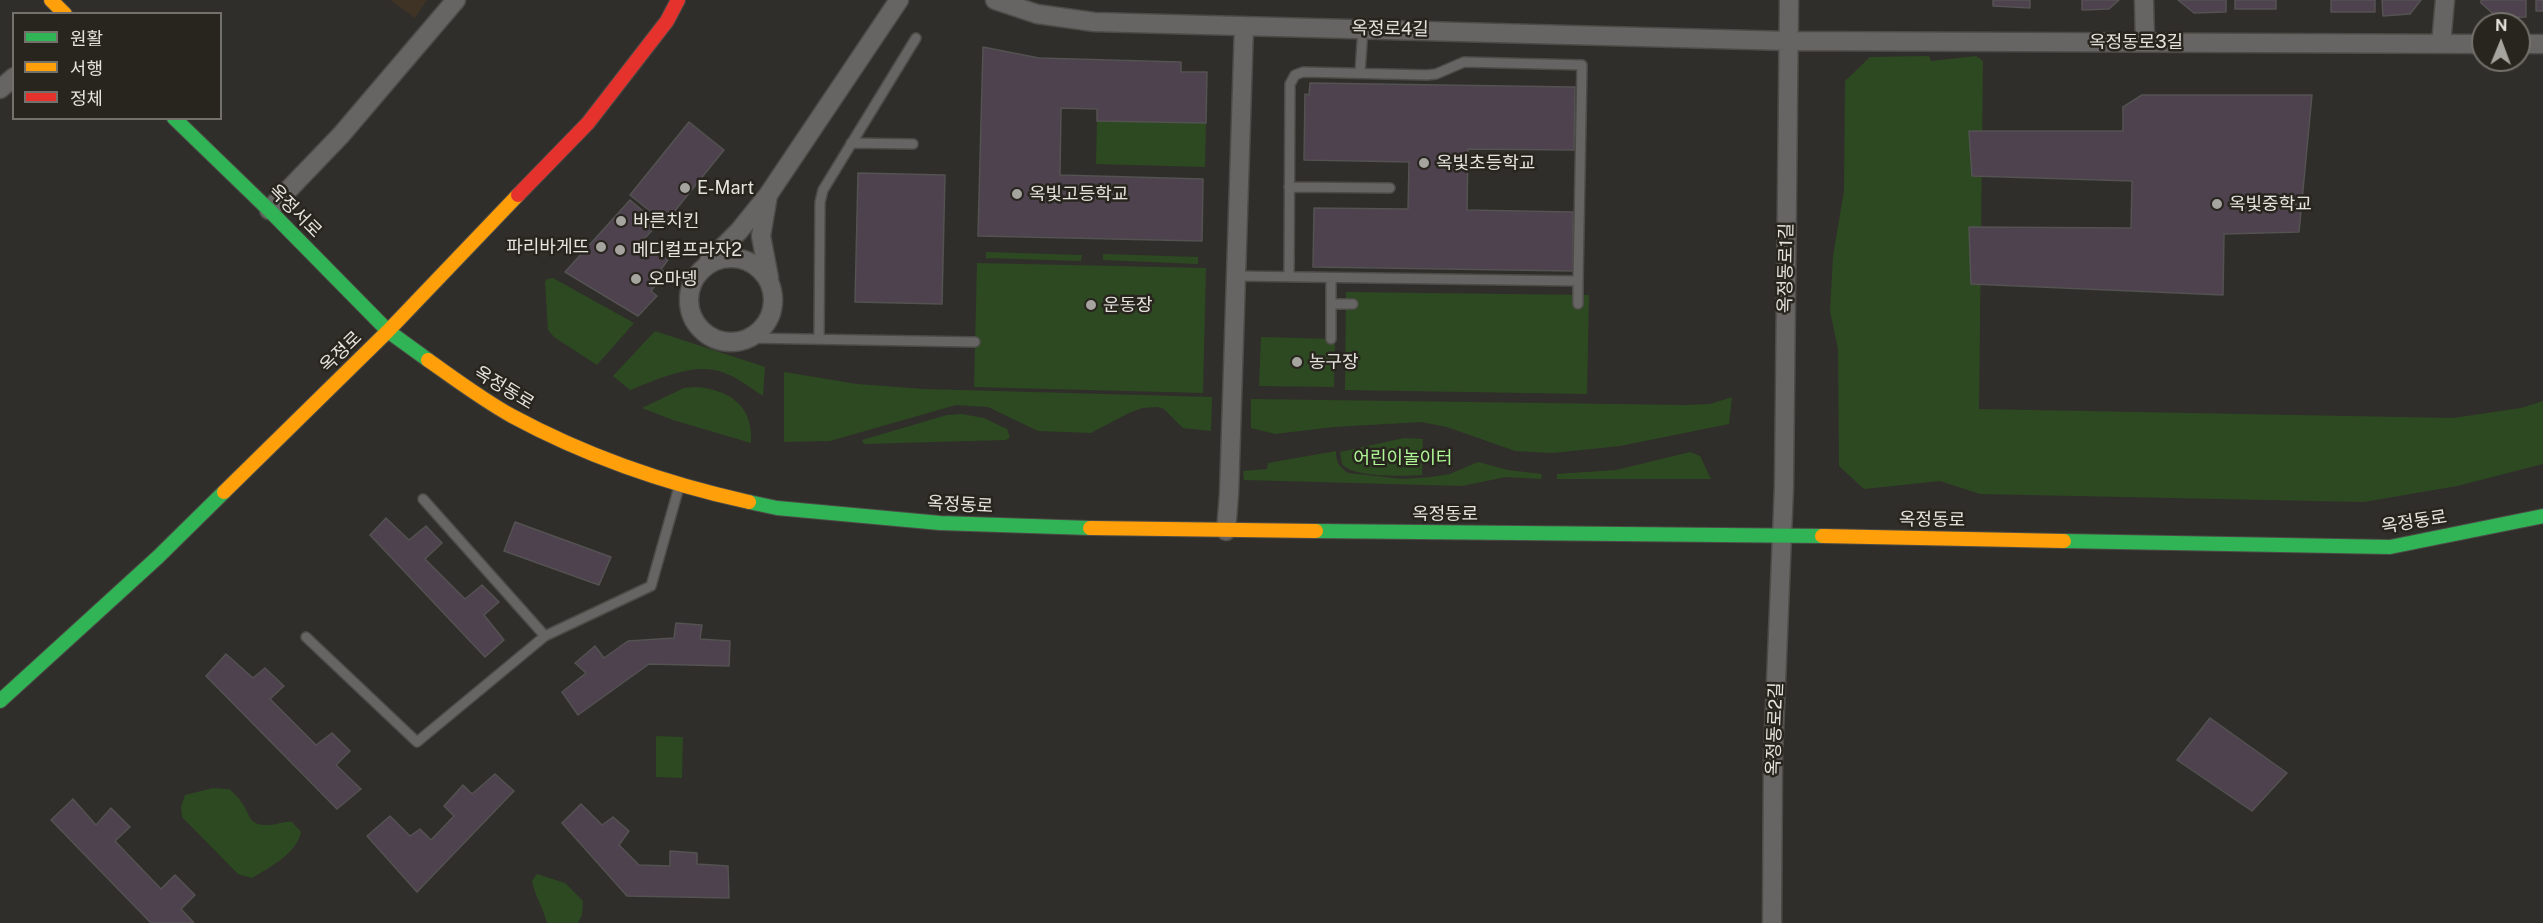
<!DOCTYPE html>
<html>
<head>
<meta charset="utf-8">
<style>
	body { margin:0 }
	#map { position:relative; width:2543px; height:923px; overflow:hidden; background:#302e2a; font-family:"Public Sans","Noto Sans KR",sans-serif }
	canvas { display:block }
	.legend { position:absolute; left:12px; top:12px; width:210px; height:108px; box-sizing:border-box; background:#28251e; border:2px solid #73716b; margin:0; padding:8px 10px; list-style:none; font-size:18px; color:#e4e3de }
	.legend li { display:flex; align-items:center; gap:12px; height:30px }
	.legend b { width:30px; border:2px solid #73716b }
	.north { position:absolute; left:2471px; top:12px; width:60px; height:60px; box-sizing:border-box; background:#28251e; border:2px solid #73716b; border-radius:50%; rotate:1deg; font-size:16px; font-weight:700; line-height:24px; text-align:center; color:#e4e3de }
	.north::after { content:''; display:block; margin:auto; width:21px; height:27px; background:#a5a49f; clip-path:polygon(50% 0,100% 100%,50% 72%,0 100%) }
</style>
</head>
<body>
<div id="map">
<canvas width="2543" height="923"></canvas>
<ul class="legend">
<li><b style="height:8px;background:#30b455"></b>원활</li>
<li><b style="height:8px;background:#ff9f0a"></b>서행</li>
<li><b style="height:8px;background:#e5322d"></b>정체</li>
</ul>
<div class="north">N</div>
</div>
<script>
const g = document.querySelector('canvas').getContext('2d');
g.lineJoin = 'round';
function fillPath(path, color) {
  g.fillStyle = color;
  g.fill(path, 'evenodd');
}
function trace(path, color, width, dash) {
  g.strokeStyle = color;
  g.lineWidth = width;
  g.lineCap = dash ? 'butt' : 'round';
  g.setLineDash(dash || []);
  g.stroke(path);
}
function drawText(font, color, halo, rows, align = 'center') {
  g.font = font + ' "Public Sans","Noto Sans KR",sans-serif';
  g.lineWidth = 5;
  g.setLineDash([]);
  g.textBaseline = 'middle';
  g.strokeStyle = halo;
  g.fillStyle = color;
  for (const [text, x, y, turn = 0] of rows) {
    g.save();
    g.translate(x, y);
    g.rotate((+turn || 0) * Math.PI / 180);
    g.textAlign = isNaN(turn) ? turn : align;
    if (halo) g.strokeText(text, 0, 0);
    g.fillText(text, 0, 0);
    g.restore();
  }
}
fillPath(new Path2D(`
	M390,0h37l-12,18z`), '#3f3326');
fillPath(new Path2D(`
	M1929,56l2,5 45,-5 7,5 -4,348 474,9 68,-10 22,-7v63l-86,22 -93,16 -384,-8 -40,-13 -76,8 -25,-23 -1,-117 -8,-38 3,-55 11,-65 1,-110 25,-24z
	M1097,121l109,2 -1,44 -109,-3z
	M986,252l96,3 -1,6 -95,-3z
	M1103,254l95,3v7l-95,-4z
	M977,263l229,5 -3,125 -229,-6z
	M553,278l81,45 -37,42 -43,-28 -6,-7 -3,-48 2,-3z
	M1346,292l243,3 -2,99 -242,-4z
	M655,331l110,36 -2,29c-12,-8 -26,-19 -41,-24 -29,-10 -65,8 -92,18l-17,-14z
	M1261,337l74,2 -1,48 -75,-1z
	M784,372l73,12 67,5 288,8 -1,34 -28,-3 -19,-19 -6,-2 -16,1 -13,5 -38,20 -53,-2 -50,-24 -32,-2 -126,36 -46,1z
	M695,387c34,2 59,19 56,56l-78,-23 -31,-12 42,-20z
	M1732,397l-3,27 -109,22 -67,7 -38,-2 -68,-24 -26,-5 -87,5 -59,7 -24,-6v-29l435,6 24,-1z
	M962,414l22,4 23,11 3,8 -4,3 -142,4 -2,-4 85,-25z
	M1404,438l19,1 -1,36c-17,1 -69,3 -80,-11l-2,-12z
	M1336,451c0,11 3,16 12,22l55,6 28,-2 19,-3 28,-12 30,8 34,4 -1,5 -35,-2 -44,9 -218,-6 -1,-9 24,-2 1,-6z
	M1690,452l10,4 11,23h-154v-5l59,-4z
	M656,736l27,1 -1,41 -26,-1z
	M213,788l16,1c5,4 10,9 13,14 10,14 5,22 27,22 8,0 15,-4 23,-3l9,10c-4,21 -32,36 -49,46l-14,-4 -56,-57 -1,-10 4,-12z
	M537,874l28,9 18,18 -1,14 -4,8h-31c-4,-16 -12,-27 -15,-42z`), '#2d4921');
const building = new Path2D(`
	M1993,0h37v8l-37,-2z
	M2082,0h37l-10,9 -27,1z
	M2178,0h48v12l-32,1z
	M2235,0h41v9h-41z
	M2331,0h44v12h-44z
	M2382,0h39l-11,14 -27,2z
	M2481,0h45v17l-28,1 -17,-15z
	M2536,0h7v11h-7z
	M983,47l56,11 142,4v10h26l-1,51 -109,-2v-12l-36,-1 -1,67 143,4 -1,62 -224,-5z
	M1310,83l265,4 -1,63 -106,-1 -1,61 106,2v59l-260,-4 1,-59 94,1 1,-47 -105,-2 1,-66 4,1z
	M2142,95h170l-13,137 -75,2 -1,61 -252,-11 -2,-57 162,1 1,-47 -160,-5 -3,-45h154v-24z
	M689,122l35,28 -59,73 -35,-28z
	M858,173l87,2 -3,129 -87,-2z
	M630,200l28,24 -15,16 25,20 -7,9 4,4 -14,18 6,5 -19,20 -73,-44z
	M386,518l23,22 17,-14 16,17 -17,16 40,40 17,-14 17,17 -15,13 20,25 -19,17 -115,-122z
	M515,522l96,35 -12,28 -95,-34z
	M676,623l26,2 -2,14 30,2 -1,25 -80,-2 -71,51 -16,-23 24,-19 -11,-10 20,-17 9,12 24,-17 46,-3z
	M226,654l27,24 12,-10 19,18 -14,13 46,46 16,-12 18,18 -14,14 25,24 -24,20 -131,-133z
	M2210,718l77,55 -35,38 -75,-51z
	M495,774l19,17 -97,101 -50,-56 23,-20 20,20 10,-7 11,11 23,-24 -10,-10 19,-21 9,9z
	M73,799l23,26 15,-17 19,19 -15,14 46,48 14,-14 20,20 -14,14 13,14h-43l-100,-103z
	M581,804l21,21 11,-8 16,14 -10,14 20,20 31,1v-15l27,2v11l31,2 1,32 -102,-2 -65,-73z`);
fillPath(building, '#4d424d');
trace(building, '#545252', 1.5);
const lane = new Path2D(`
	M1360,73l3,-45
	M851,143l62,1
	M1289,187l101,1
	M1236,276l342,5 4,-216 -118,-3 -28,12 -9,1 -124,-3 -8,3 -5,9 -1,193
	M1331,304h22
	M1578,304v-23
	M747,338l228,4
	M819,339l1,-137 3,-12 93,-152
	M1331,339v-61
	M423,499l122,137
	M306,637l111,105 128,-106 106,-50 28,-99`);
const street = new Path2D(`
	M995,0l42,14 57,8 694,19 695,3
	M2144,0l1,42
	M2441,44l4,-44
	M2519,44h24
	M0,89l14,-12
	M768,195l131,-195
	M269,210l72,-75 115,-135
	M689 300a42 42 0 1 1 84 0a42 42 0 1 1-84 0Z
	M709,261l30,-30 29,-36 -7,41 8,42
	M1226,531l3,-37 15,-468
	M1772,923l1,-167 11,-270 5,-486`);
const fast = new Path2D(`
	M174,118l95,92 119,121 40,29
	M749,502l28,6 163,15 150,5
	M1316,531l506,5
	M2064,541l326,6 153,-31
	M0,701l158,-144 66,-65`);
const slow = new Path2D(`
	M51,0l14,14
	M428,360c27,19 55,40 84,56 74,40 155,68 237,86
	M224,492l164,-161 130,-136
	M1090,528l226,3
	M1822,536l242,5`);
const jam = new Path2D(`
	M518,195l70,-72 79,-102 11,-21`);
trace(lane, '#4d4b47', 12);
trace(street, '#4d4b47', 21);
trace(fast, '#4d4b47', 16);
trace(slow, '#4d4b47', 16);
trace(jam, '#4d4b47', 16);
trace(lane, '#666563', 9);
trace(street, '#666563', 18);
trace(fast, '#30b455', 14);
trace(slow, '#ff9f0a', 14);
trace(jam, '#e5322d', 14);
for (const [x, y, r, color] of [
	[1424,163,6,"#a5a49f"],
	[685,188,6,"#a5a49f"],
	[1017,194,6,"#a5a49f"],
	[2217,204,6,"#a5a49f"],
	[621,221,6,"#a5a49f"],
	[601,247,6,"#a5a49f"],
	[620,250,6,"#a5a49f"],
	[636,279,6,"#a5a49f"],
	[1091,305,6,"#a5a49f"],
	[1297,362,6,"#a5a49f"]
]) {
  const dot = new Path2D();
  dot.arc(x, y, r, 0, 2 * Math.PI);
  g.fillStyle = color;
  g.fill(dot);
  trace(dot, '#28251e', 2);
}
drawText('18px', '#e4e3de', '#28251e', [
	["옥정로4길",1390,29,1],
	["옥정동로3길",2136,42],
	["옥정서로",295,211,45],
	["옥정동로1길",1786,268,-89],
	["옥정로",341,352,-44],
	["옥정동로",504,388,31],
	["옥정동로",960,505,3],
	["옥정동로",1445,514],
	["옥정동로",1932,520,1],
	["옥정동로",2414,522,-9],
	["옥정동로2길",1775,729,-88]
]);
drawText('18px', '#e4e3de', '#28251e', [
	["옥빛초등학교",1436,163],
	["E-Mart",697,188],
	["옥빛고등학교",1029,194],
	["옥빛중학교",2229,204],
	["바른치킨",633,221],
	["파리바게뜨",589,247,"right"],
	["메디컬프라자2",632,250],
	["오마뎅",648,279],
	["운동장",1103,305],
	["농구장",1309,362]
], 'left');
drawText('18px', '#aef695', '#28251e', [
	["어린이놀이터",1403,458]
]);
</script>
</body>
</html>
